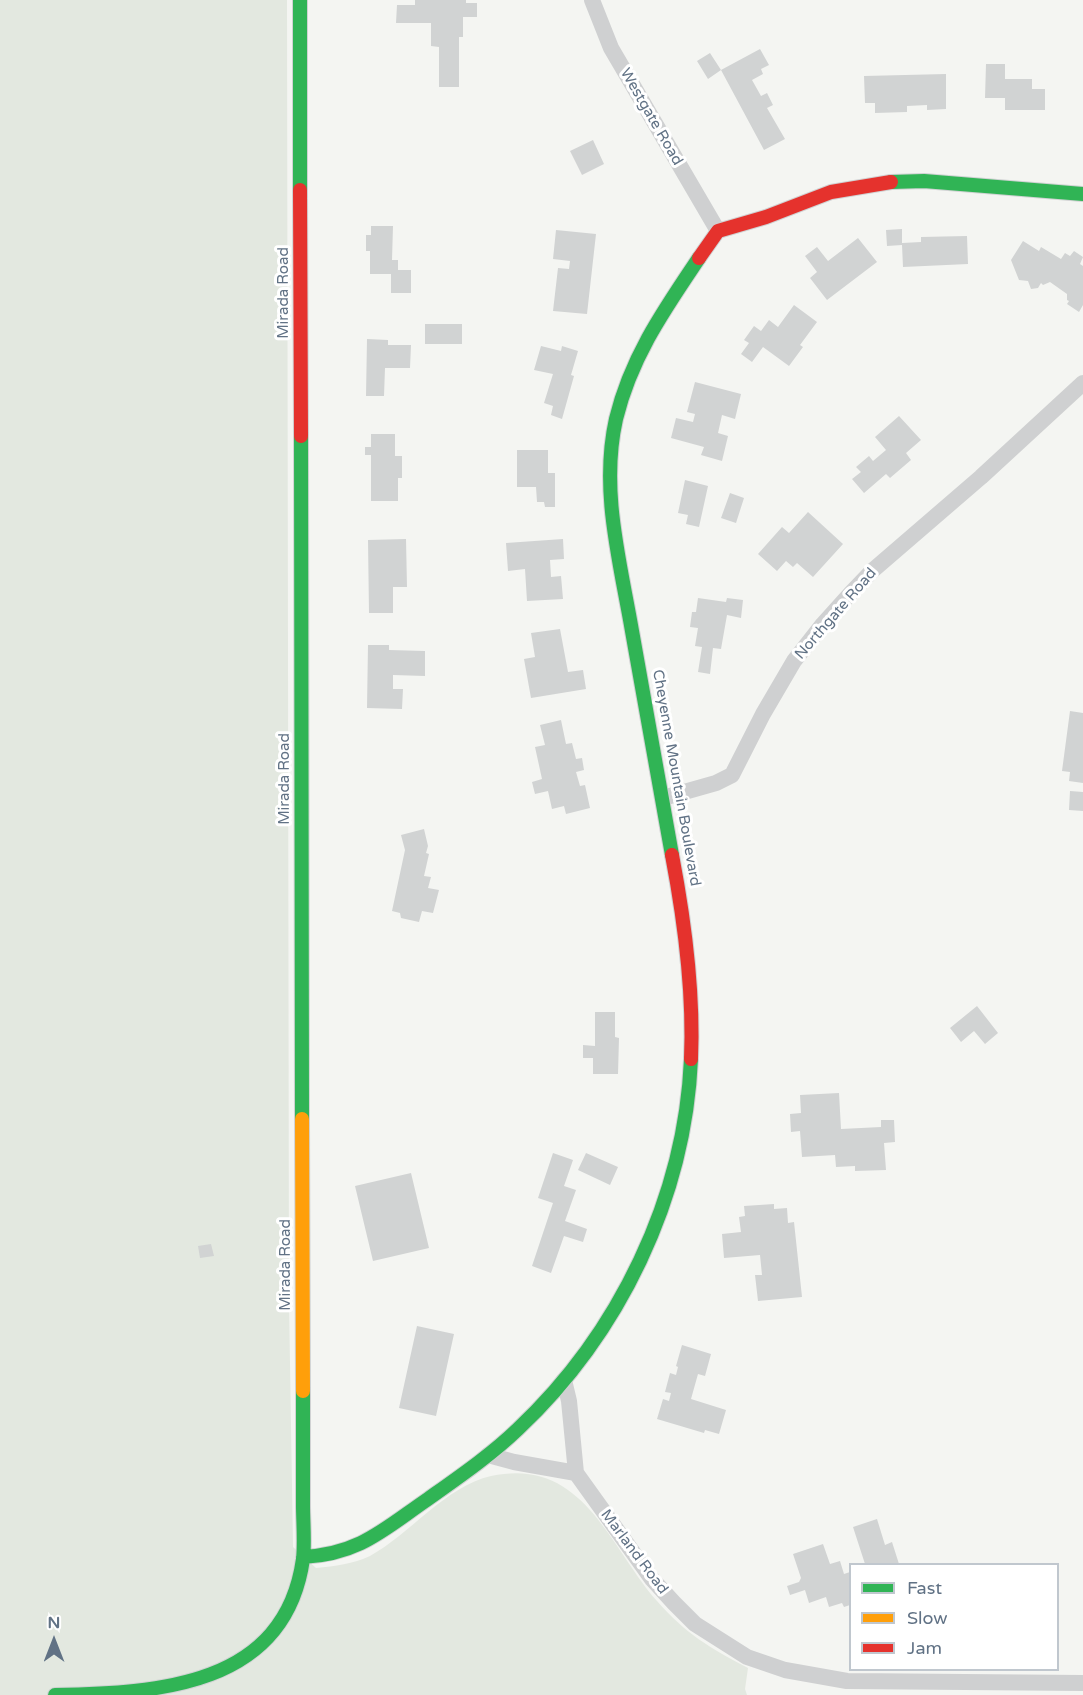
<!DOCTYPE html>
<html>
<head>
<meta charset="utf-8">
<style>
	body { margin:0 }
	#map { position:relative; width:1083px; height:1695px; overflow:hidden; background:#f4f5f2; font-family:"Varela Round",sans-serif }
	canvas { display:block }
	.legend { position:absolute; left:849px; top:1563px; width:210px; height:108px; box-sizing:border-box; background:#fff; border:2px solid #c0c7ce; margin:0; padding:8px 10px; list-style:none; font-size:18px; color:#617285 }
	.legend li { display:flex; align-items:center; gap:12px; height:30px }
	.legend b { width:30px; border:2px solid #c0c7ce }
	.north { position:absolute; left:24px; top:1611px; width:60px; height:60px; -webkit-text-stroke:4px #fff; paint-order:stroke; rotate:0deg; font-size:16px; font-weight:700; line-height:24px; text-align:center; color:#617285 }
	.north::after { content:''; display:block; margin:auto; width:21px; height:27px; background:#617285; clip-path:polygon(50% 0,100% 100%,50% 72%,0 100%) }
</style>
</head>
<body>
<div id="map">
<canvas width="1083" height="1695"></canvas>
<ul class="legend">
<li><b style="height:8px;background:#30b455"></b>Fast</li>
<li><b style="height:8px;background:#ff9f0a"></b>Slow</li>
<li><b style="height:8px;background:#e5322d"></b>Jam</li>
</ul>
<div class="north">N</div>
</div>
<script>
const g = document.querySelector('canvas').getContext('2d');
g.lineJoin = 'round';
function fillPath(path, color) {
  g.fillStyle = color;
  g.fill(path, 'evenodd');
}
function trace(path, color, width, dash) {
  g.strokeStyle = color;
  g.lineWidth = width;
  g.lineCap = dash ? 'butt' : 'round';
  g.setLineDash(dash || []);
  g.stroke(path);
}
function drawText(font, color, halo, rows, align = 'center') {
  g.font = font + ' "Varela Round",sans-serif';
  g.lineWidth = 6;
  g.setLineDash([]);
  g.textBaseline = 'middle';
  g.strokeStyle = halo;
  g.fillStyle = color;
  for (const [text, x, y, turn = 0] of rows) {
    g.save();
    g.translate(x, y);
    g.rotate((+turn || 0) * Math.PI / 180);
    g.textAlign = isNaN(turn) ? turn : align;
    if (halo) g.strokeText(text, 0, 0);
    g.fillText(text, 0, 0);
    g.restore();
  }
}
fillPath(new Path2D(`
	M0,0h287l2,1302 4,245 23,21c19,-2 37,-4 54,-12 40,-22 76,-70 121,-80 92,-20 118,70 166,125 29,33 53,47 91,67l-3,21 2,6h-747z`), '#e3e8e0');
fillPath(new Path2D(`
	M415,0h51v3h11v14h-14v20h-4v50h-20v-40l-8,-1v-23h-35l1,-18h18z
	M760,49l9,16 -8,4 2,5 -11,6 9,16 6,-3 6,12 -6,3 18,31 -21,11 -43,-80 -13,9 -11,-18 13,-8 11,17z
	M986,64h19v15h27v10h13v21h-40v-12h-20z
	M946,74v35l-19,1v-5l-20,1v6l-32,1v-10h-10l-1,-27z
	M593,140l11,24 -22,11 -12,-24z
	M371,226h22l-1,34h6v10h13v23h-20v-19h-21v-23h-4v-16h5z
	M902,229v14l19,-1v-5l46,-1 1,28 -65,3 -1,-22 -15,1 -1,-16z
	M556,230l40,4 -9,80 -34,-3 5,-43 11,1 1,-8 -17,-2z
	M858,238l19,24 -50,38 -17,-22 7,-6 -12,-16 12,-9 11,14z
	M1023,241l16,10 2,-4 20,12 4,-6 5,3 4,-5 9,6 -3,7 3,2v39l-4,7 -12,-8 2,-3 -2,-1v-6l-17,-12 -7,3 -2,-2 -3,5 -7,1 -3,-8 -9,-1 -8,-20z
	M794,305l23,17 -17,23 3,2 -14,19 -26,-19 -11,15 -11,-8 8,-11 -5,-3 10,-14 7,5 8,-11 9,7z
	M425,324h37v20h-37z
	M367,339l21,1v5h23l-1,23h-25l-1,28h-18z
	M541,346l20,5 1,-5 16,5 -7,24 3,1 -12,43 -11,-4 2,-9 -9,-3 9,-29 -19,-4z
	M695,382l46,12 -6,25 -13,-4 -4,18 10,3 -6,25 -21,-6 3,-8 -33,-9 5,-20 17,4 2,-8 -8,-2z
	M899,416l22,24 -15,13 5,7 -21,18 -4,-4 -22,19 -12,-14 9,-7 -5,-5 13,-11 4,5 13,-11 -11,-13z
	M371,434h24v22h7v22h-4v23h-27v-46h-6v-8h6z
	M517,450h31v23h7v34h-10l-1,-5h-7l-1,-15h-19z
	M685,480l23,6 -9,41 -13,-3 2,-9 -10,-2z
	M730,493l14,5 -8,25 -15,-5z
	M808,512l35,32 -30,33 -16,-14 -4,4 -7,-6 -9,10 -19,-17 24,-27 7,6z
	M406,539l1,48h-14v26h-24l-1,-73z
	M563,539l1,20 -14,1 1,17 10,-1 2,23 -36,2 -2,-32 -17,2 -2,-28z
	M698,598l28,4 1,-4 16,2 -2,18 -14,-3 -6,34 -8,-1 -3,26 -12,-2 4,-25 -7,-1 3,-18 -8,-1 2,-15h4z
	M560,629l8,43 15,-2 3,19 -55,9 -7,-39 11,-2 -4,-24z
	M368,645h21v5l36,1v25l-32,-1v14h10l-1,20 -35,-1z
	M1070,711l13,2v70l-14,-2 1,-9 -8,-1z
	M561,720l5,24 6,-1 4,16 6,-1 2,12 -8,2 4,14 5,-1 5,23 -24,6 -2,-8 -12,3 -4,-18 -13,3 -3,-12 10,-3 -7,-32 10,-2 -5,-20z
	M1070,791l13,1v19l-14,-1z
	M424,829l4,17 -2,7 3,1 -5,22 7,1 -3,11 11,2 -6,23 -11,-2 -3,11 -18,-4 -1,-5 -8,-2 13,-61 -4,-15z
	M977,1006l21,27 -13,11 -11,-13 -13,11 -11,-14z
	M595,1012h20v25l4,1 -1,36h-25v-16h-10v-13l12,1z
	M839,1093l2,36 40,-2v-7h13l1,22 -11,1 2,27 -31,1v-5l-19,1 -1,-12 -33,2 -2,-26 -9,1 -1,-18 11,-1 -1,-18z
	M553,1153l20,7 -9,26 12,4 -11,31 22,8 -4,13 -19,-6 -13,37 -19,-7 21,-63 -15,-5z
	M586,1153l32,14 -8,18 -32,-15z
	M411,1173l18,75 -56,13 -18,-75z
	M774,1204v5l13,-1 1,15 6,-1 8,75 -44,4 -3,-26h7l-2,-20 -36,3 -2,-24 19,-2 -2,-15 6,-1 -1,-10z
	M211,1244l3,12 -14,2 -2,-12z
	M417,1326l37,8 -18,82 -37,-8z
	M682,1345l29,9 -6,22 -7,-2 -7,25 35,11 -7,24 -14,-4 -1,3 -47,-14 6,-20 6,2 2,-8 -6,-1 5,-19 6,2 2,-8 -2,-1z
	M877,1519l8,26 7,-3 7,22h-34l-12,-37z
	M823,1544l7,20 10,-3 4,13 6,-2v33l-6,2 -2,-4 -13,4 -3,-10 -17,6 -4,-13 -15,5 -3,-9 12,-4 2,-4 -8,-24z`), '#d1d3d3');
const fast = new Path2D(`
	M300,0v190
	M891,182l33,-1 159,13
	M301,436l1,683
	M672,855c-13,-74 -26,-149 -40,-224 -12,-70 -32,-141 -16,-212 15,-62 48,-109 83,-161
	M303,1557c57,-3 81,-28 125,-58 31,-22 63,-44 90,-70 101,-95 167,-231 173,-370
	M55,1695c102,-2 230,-8 248,-136 2,-17 0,-37 0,-54 0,-38 0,-76 0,-114`);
const slow = new Path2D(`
	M302,1119l1,272`);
const jam = new Path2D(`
	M300,190l1,246
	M699,258l19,-27 48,-14 65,-25 60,-10
	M672,855c13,68 22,136 19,204`);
trace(fast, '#d0d2d3', 16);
trace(slow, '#d0d2d3', 16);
trace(jam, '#d0d2d3', 16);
trace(new Path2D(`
	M592,0l19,48 107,183
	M663,798l53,-15 16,-8 31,-61 31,-53 29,-37 27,-30 22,-23 109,-94 102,-94
	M564,1380l5,21 7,72
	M488,1455l26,7 62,11
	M576,1473l76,106 22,24 21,21 52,33 38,13 62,11 236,2`), '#cfd0d1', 16);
trace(fast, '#30b455', 14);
trace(slow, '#ff9f0a', 14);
trace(jam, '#e5322d', 14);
drawText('15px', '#617285', '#fff', [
	["Westgate Road",651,117,60],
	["Mirada Road",284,293,-90],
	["Northgate Road",836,614,-49],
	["Cheyenne Mountain Boulevard",676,778,80],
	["Mirada Road",285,779,-90],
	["Mirada Road",286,1265,-90],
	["Marland Road",634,1552,53]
]);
</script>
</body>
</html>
